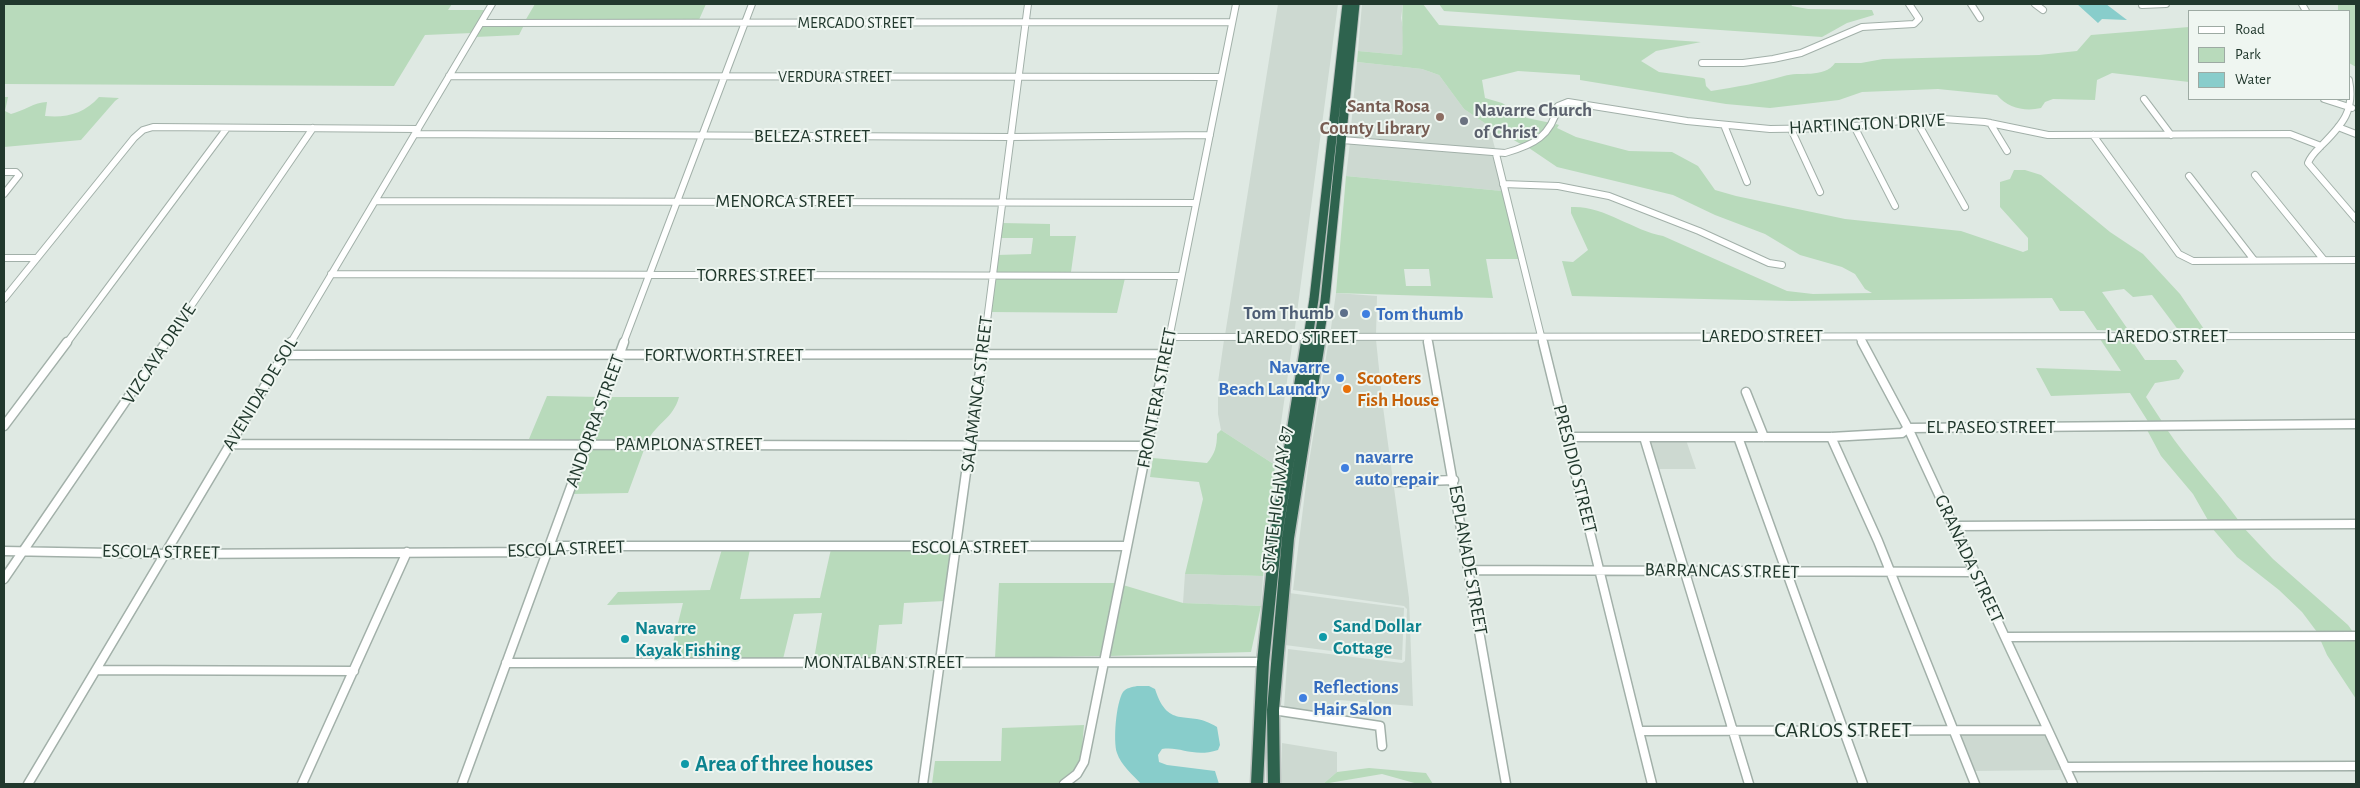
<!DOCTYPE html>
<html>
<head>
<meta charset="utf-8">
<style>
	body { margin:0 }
	#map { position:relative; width:2360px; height:788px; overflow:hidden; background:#dfe9e3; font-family:"Alegreya Sans",sans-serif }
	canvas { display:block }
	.frame { position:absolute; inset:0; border:5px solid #21382d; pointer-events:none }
	.legend { position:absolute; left:2188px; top:10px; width:162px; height:90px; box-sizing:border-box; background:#eff6f1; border:1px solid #9daaa3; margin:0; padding:6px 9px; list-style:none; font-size:15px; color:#21382d }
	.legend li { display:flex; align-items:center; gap:10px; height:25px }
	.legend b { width:25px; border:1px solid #9daaa3 }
</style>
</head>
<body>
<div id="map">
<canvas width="2360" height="788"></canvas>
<div class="frame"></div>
<ul class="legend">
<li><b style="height:6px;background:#fff"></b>Road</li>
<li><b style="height:14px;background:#b8dabb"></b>Park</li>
<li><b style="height:14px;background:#88cdcb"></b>Water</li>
</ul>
</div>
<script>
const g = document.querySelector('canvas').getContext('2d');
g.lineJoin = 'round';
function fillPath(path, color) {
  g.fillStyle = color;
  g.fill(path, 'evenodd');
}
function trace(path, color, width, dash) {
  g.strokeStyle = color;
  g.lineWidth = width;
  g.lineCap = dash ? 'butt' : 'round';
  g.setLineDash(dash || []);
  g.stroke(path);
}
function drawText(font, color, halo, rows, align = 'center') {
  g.font = font + ' "Alegreya Sans",sans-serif';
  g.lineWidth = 4;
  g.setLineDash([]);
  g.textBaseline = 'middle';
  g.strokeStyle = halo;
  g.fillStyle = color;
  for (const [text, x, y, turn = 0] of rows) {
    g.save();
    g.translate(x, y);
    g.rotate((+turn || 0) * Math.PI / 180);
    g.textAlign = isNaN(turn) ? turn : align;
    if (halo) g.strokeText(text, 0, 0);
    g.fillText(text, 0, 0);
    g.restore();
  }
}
fillPath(new Path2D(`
	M1278,4h60l-44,331h-69z
	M1362,4h41l-2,14 3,14 -2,23 -44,-4z
	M1357,62l65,7 17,6 25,34 25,17 7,26 -146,-14z
	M1350,143l144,12 8,36 -156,-15z
	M1336,293l41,3 -1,39h-46z
	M1293,339l-18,126 -54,-35 -3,-16v-32l6,-42z
	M1329,339l47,1 7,67 26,191 4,108 -74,-6 -1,16 -54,-8 4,-59 114,14 3,-2 2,-52 -3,-3 -111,-16 15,-122z
	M1648,440h38l10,29h-39z
	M1185,574l78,2 -2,30 -78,-3z
	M1289,593l115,15 -2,52 -117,-15z
	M1958,734h87l18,36 -90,1z
	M1282,743l55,9v20l-14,12h-42z`), '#cdd9d1');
fillPath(new Path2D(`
	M4,4h448l-4,6h39l-15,23 -47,2 -31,51 -390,-2z
	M535,4h171l-8,18 -173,-1z
	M1403,4h20l16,21 262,17 -45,9 -15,10 18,11 44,6 2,1 1,7 5,5c25,-4 49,-8 73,-15 15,-5 40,3 51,-13h26l22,-4 156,-4 38,-4 14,-16 98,-8v55l-77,-9 -15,7 -2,20 -42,-1 -8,3 -4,6c-16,4 -33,0 -44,-13l-59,-6 -76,3 -23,8 -69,8 -44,-4 -146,-24v-5l-62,-4 -36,9 3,18 17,5 25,15 24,5 -27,23 -12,-7 -19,-2 -4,-11 -25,-17 -25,-34 -17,-6 -65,-7 1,-11 44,4c2,-18 -1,-34 1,-51z
	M1439,4h352l1,2 16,3 64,1 2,5 -27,8 -25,14 -378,-26z
	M2338,4h18v63l-7,-4v-52h-11z
	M482,25h42l-5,10 -44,2z
	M4,97h4l-3,14 6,3c13,-3 23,-12 36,-12l-2,14c21,2 39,-2 54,-19l20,1 -4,3 -34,39 -77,7z
	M1556,124l3,1 -2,3 19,9 53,14 43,1 26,14 17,24 21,6 109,23 116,12 62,21 5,-2v-12l-28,-31v-25l10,-3 4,-9h11l16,5 69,57 33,22 37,40 26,38 -27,-1 -27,-36 -19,2 -9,-8 -22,3 27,39 -32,-1 -13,-19h-24l-8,-13 -260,3 -220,-5 -10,-35 11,1 15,-12 -17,-37v-6c32,-2 61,23 92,29l124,55 26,3 59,-1 -7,-4 -10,-15 -13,-7 -42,-12 -35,-21 -50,-19 -42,-20 -116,-28 -28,-19 19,-14z
	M1346,176l156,15 17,68h-33l7,39 -157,-5zM1404,269h25l2,17h-25z
	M1002,223l48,1v12h26l-5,36 -76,1 2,-18 34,-1 2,-16h-33z
	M995,277l130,1 -8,35 -127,-1z
	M2130,338l15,22h31l8,11 -5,8 -24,4 -9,14 17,26h-14l-19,-30 -79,3 -15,-28 85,3 -21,-32z
	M547,396l54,1 -16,43 -56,-1z
	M606,397h73c-6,22 -22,25 -32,45h-57z
	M2146,428h20c22,33 50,61 73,93l-30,1 -16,-28 -32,-38z
	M1221,430l54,35 -12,111 -78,-2 18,-75 -4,-17 -49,-5 3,-19 54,5c8,-9 10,-17 10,-29z
	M588,447h57l-17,46 -56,1z
	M2211,527h32l30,32 75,66 5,7h-36l-15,-20 -23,-22 -42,-33z
	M722,549h28l-10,50 80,-1 11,-49 122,1 -8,51 -41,2 -2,21 -23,1 -4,34h-61l8,-46 -28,1 -11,45h-114l14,-56 -76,2 11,-13 92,-2z
	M999,583h118l-13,73 -109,2z
	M1123,585l60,18 78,3 -10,46 -141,4z
	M2320,639h36v60l-29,-44z
	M1084,725l-3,36 -7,10 -17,13h-125l3,-23h66l1,-33z
	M1369,768l57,5 7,11h-15l-36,-10 -59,10 14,-12z`), '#b8dabb');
fillPath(new Path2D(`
	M2077,4h29l21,16 -25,-1 -4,4z
	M1137,686h12l6,3c14,43 33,19 62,38l3,18 -2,5c-25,8 -37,-4 -56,-1l-4,6 1,7 8,3 48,6 4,13h-78c-8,-9 -20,-19 -24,-31 -4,-12 -1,-50 6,-61 3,-4 9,-5 14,-6z`), '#88cdcb');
const minorFar1 = new Path2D(`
	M1971,4l9,14
	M2035,4l8,6
	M2302,4l4,7
	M2142,5l24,-1
	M481,23l751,-1
	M1702,63h41l30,-4 28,-6 61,-26 52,-3 5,-5 -10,-15
	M449,76l772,1
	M2349,80c6,30 -6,44 -27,65 -6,6 -11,10 -14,18l48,56
	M2144,99l27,36
	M2324,99l28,9
	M1915,118l50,89
	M1990,123l17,28
	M1724,125l23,57
	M1854,126l41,80
	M2338,127l18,7
	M1791,129l29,63
	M415,134l596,3 199,-2
	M2093,135l86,119 14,7 163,-1
	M1342,140l163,13c29,-8 46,-17 53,-47l10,-4 119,19 83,8 65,-1 95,-10 55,4 63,13 242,-1 31,12
	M1496,154l47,190
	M4,172h12l3,3 -15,19
	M2255,175l69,85
	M2189,176l65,84
	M1503,184l55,2 51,10 90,35 70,32 13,2
	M375,201l821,2
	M4,258h33
	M331,274l849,2
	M4,299l130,-161 9,-8 10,-3 265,2
	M1169,337l1187,-1
	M1427,337l1,7
	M1859,337l4,7
	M66,344l161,-216
	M165,344l148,-216
	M290,344l202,-340
	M623,344l129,-340
	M984,344l44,-340
	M1168,344l68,-340`);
const minor = new Path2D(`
	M1428,342l78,442
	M1543,342l109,442
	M1862,342l46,86 165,356
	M284,355l881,-1
	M1746,392l18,45
	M4,426l63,-84
	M1567,437h264l71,-4 6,-5 448,-4
	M1644,437l105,347
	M1738,437l125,347
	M1831,437l47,104 97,243
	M231,444l917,2
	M1396,482l58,-2
	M1953,526l403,-2
	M4,551l161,3 379,-2 11,-6h572
	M1470,570l504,2
	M4,579l162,-237
	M2005,637l351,-1
	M506,663l757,-1
	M96,670l258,1
	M1273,710l107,16 2,20
	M1639,731l407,-1
	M2065,767l291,-1
	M28,784l263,-442
	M302,784l105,-232
	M462,784l162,-442
	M923,784l61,-442
	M1064,784l13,-10 7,-12 84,-420`);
const highwayFar1 = new Path2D(`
	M1307,344l7,-45 33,-295
	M1318,344l7,-43 30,-297`);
const highway = new Path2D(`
	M1257,784l6,-122 13,-126 31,-194
	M1274,784l-1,-74 15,-172 31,-196`);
trace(minorFar1, '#a2b0a9', 8);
trace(minor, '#a2b0a9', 11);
trace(highwayFar1, '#bcc3c0', 11);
trace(highway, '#bcc3c0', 15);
trace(minorFar1, '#fff', 6);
trace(minor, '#fff', 8);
trace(highwayFar1, '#2e634e', 9);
trace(highway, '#2e634e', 12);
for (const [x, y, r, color] of [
	[1440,117,5,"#8d6e63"],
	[1464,121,5,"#6b7280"],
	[1344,313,5,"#5c6f8a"],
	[1366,314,5,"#3f7fe0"],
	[1340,378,5,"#3f7fe0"],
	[1347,389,5,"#e8710a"],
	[1345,468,5,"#3f7fe0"],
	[1323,637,5,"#0f9aa8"],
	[625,639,5,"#0f9aa8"],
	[1303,698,5,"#3f7fe0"],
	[685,764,5,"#0f9aa8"]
]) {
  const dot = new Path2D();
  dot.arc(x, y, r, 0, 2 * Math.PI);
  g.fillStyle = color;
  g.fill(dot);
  trace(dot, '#eff6f1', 2);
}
drawText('16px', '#21382d', '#eff6f1', [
	["MERCADO STREET",856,23],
	["VERDURA STREET",835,77]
]);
drawText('bold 19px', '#785e54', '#eff6f1', [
	["Santa Rosa",1430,106],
	["County Library",1430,128]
], 'right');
drawText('bold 19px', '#5b616d', '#eff6f1', [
	["Navarre Church",1474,110],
	["of Christ",1474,132]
], 'left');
drawText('19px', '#21382d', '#eff6f1', [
	["HARTINGTON DRIVE",1867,124,-3],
	["BELEZA STREET",812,136],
	["MENORCA STREET",785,201],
	["TORRES STREET",756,275],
	["LAREDO STREET",1762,336],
	["LAREDO STREET",2167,336],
	["LAREDO STREET",1297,337],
	["VIZCAYA DRIVE",159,354,-56],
	["FORTWORTH STREET",724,355],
	["AVENIDA DE SOL",260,394,-59],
	["SALAMANCA STREET",977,394,-83],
	["FRONTERA STREET",1157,398,-79],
	["ANDORRA STREET",595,421,-70],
	["EL PASEO STREET",1991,427],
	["PAMPLONA STREET",689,444],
	["PRESIDIO STREET",1575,469,76],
	["STATE HIGHWAY 87",1277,499,-83],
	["ESCOLA STREET",970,547],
	["ESCOLA STREET",566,549,-2],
	["ESCOLA STREET",161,552,1],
	["GRANADA STREET",1969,559,65],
	["ESPLANADE STREET",1468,560,80],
	["BARRANCAS STREET",1722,571,1],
	["MONTALBAN STREET",884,662]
]);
drawText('bold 19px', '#4e5e75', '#eff6f1', [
	["Tom Thumb",1334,313]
], 'right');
drawText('bold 19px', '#366cbe', '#eff6f1', [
	["Tom thumb",1376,314],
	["Navarre",1330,367,"right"],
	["Beach Laundry",1330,389,"right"],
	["navarre",1355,457],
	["auto repair",1355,479],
	["Reflections",1313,687],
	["Hair Salon",1313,709]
], 'left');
drawText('bold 19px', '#c56008', '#eff6f1', [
	["Scooters",1357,378],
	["Fish House",1357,400]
], 'left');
drawText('bold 19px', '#0d838f', '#eff6f1', [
	["Sand Dollar",1333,626],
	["Cottage",1333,648],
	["Navarre",635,628],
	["Kayak Fishing",635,650]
], 'left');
drawText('22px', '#21382d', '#eff6f1', [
	["CARLOS STREET",1843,730]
]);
drawText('bold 22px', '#0d838f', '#eff6f1', [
	["Area of three houses",695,764]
], 'left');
</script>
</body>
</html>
